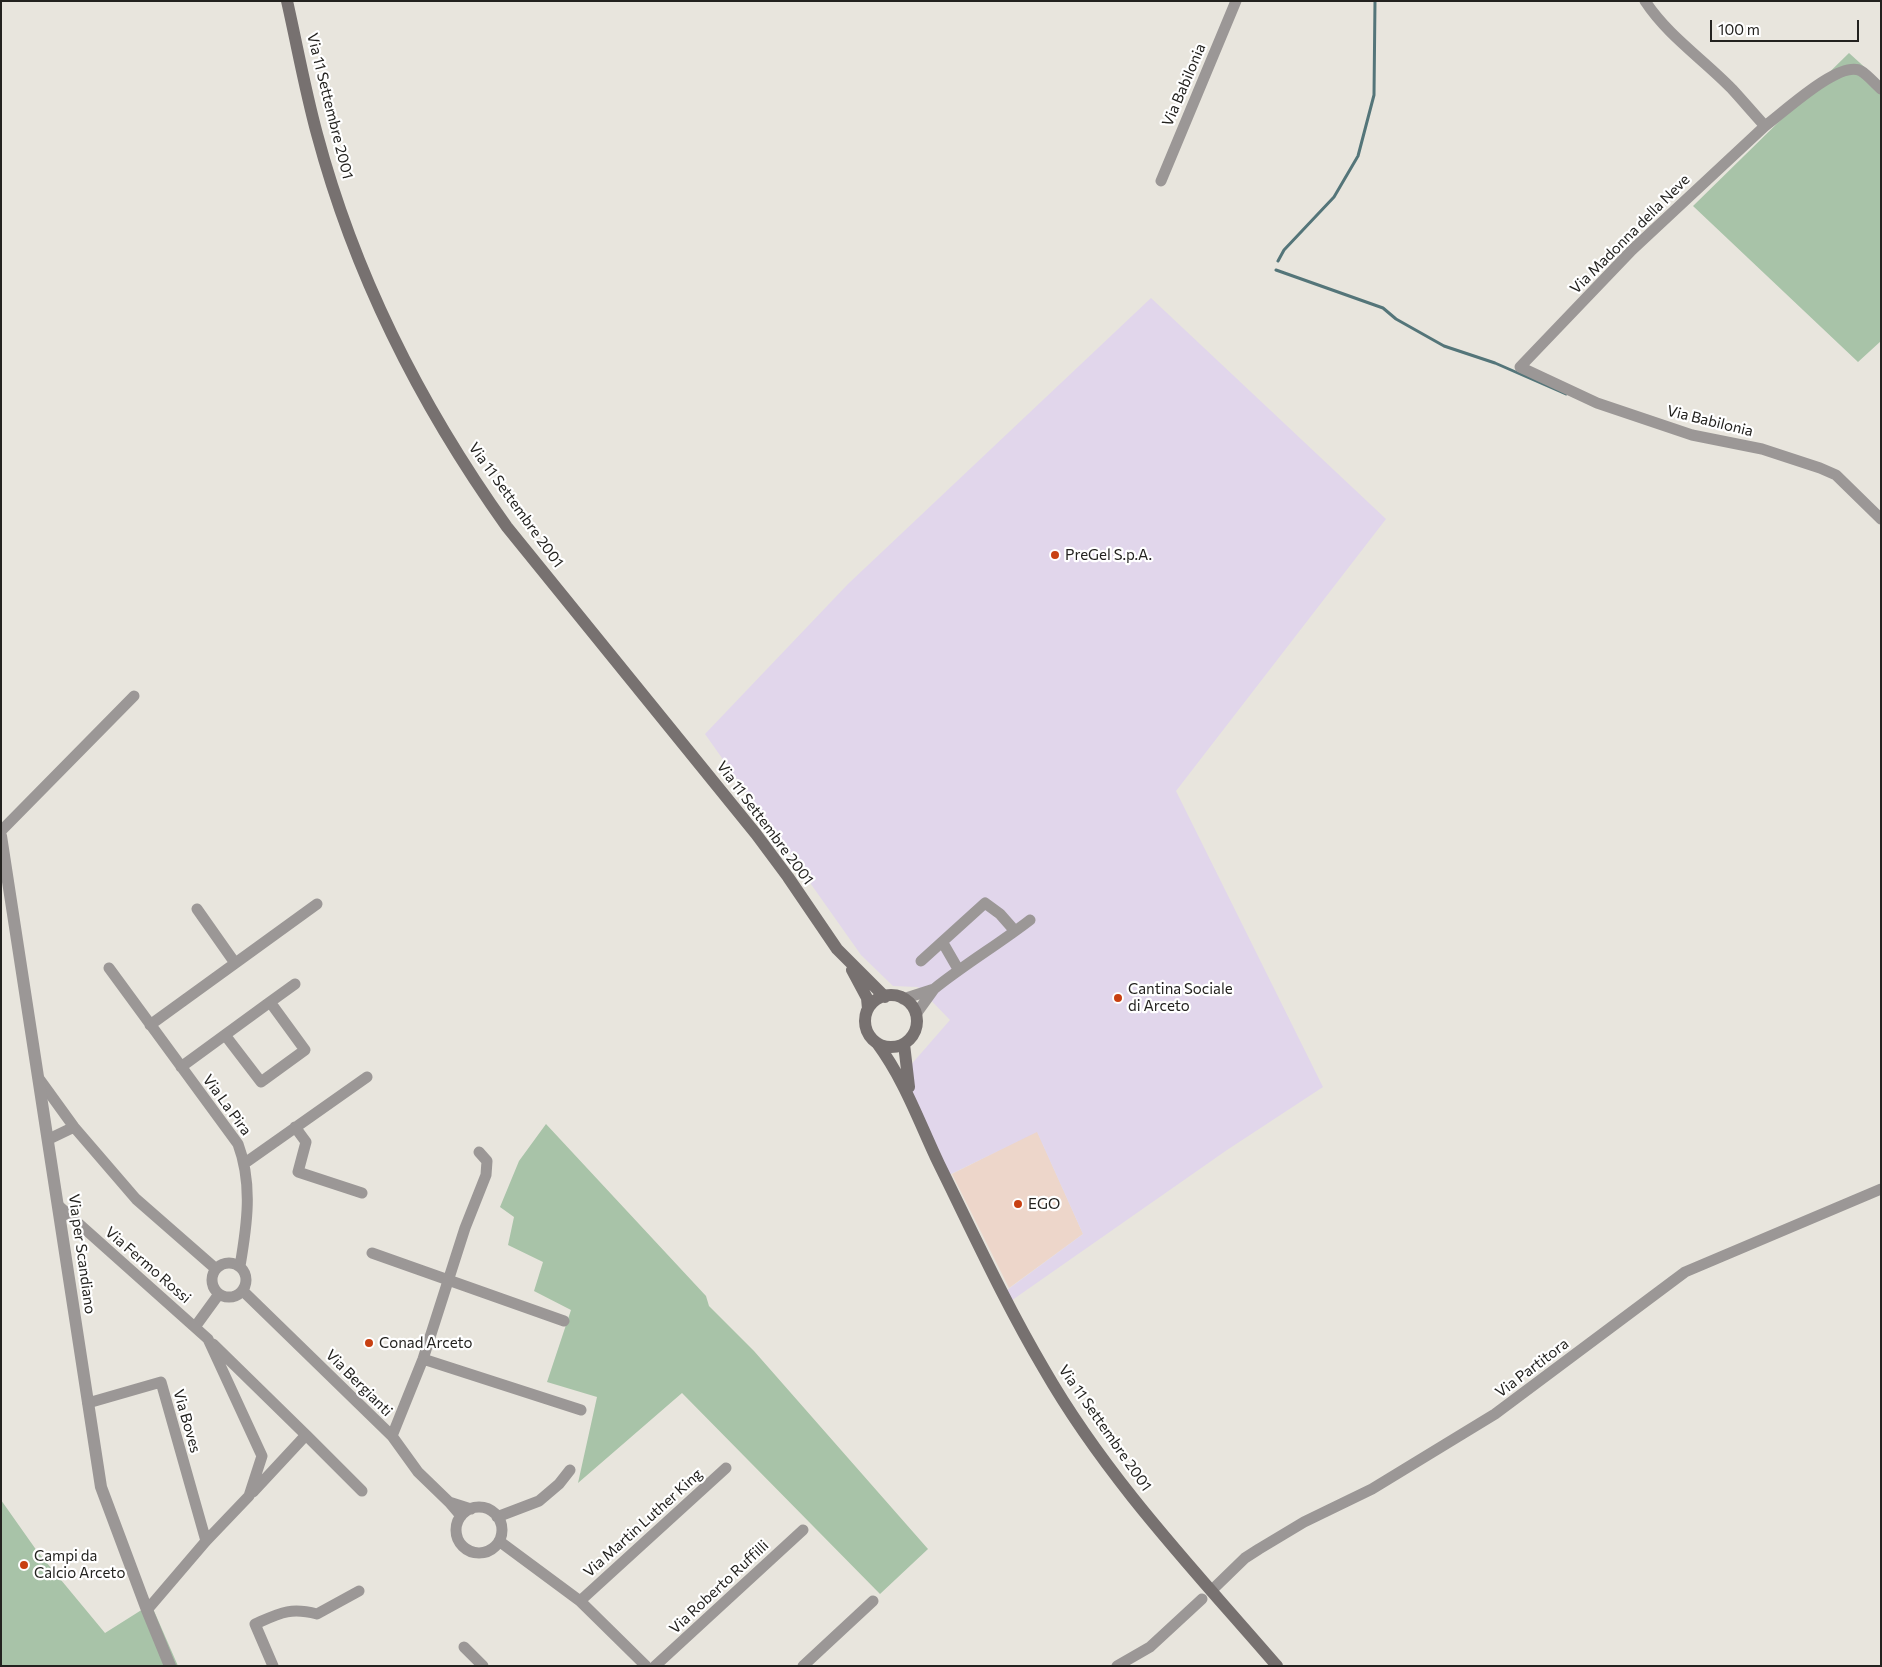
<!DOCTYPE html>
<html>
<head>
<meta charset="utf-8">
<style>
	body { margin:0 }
	#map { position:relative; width:1882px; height:1667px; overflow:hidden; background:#e8e5dd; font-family:Commissioner,sans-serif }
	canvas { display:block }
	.frame { position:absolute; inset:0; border:2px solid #23221f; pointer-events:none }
	.scale { position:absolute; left:1710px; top:20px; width:149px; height:22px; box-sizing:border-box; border:2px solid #23221f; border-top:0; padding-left:6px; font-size:15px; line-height:18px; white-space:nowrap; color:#23221f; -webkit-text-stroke:4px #fff; paint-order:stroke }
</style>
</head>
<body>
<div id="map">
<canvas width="1882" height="1667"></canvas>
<div class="frame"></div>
<div class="scale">100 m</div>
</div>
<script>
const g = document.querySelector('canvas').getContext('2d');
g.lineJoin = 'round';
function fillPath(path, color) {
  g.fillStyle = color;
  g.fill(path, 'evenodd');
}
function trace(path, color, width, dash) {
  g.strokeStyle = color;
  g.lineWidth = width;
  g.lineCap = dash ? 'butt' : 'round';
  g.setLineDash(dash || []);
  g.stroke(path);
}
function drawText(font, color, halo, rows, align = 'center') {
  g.font = font + ' Commissioner,sans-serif';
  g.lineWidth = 4.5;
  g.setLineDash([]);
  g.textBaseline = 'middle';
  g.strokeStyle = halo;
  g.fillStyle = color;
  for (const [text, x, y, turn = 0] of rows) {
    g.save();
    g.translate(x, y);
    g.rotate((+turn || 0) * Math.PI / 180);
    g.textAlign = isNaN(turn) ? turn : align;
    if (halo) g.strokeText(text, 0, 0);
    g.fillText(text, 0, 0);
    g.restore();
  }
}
fillPath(new Path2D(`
	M1037,1131l46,103 -74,54 -57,-114z`), '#edd6ca');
fillPath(new Path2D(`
	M1151,298l235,221 -210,272 147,296 -96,63 -219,153 -5,-10 80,-59 -46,-102 -88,43 -37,-79 -3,-29 41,-47 -32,-33 -25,-1 -32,-31 -156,-221 143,-150z`), '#e1d6eb');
fillPath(new Path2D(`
	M1849,53l32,29v259l-23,21 -165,-156z
	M546,1124l160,172 3,10 45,45 174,198 -48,45 -198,-201 -104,90 19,-86 -50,-15 24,-72 -37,-19 9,-29 -35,-17 6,-28 -14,-10 19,-46z
	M1,1500l36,51 68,82 46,-29 27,62h-177z`), '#a8c3a8');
trace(new Path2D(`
	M1278,261l6,-11 50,-53 24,-41 16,-61 1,-94
	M1276,270l107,38 13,11 48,27 51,17 71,31`), '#547579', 3);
trace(new Path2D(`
	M1645,1c23,35 58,58 87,88 11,12 22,25 33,37 18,-13 75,-67 96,-55 7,4 14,13 20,18
	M1765,126l-133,124 -112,117 77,36 95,32 70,14 58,19 16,7 45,44
	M1161,181l75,-180
	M1,831l133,-135
	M197,909l38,54
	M943,943l15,26
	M921,961l64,-58 15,11 15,17
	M109,968l129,176c15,40 9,81 2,122
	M934,989c31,-25 65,-45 96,-69
	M903,999l31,-10 -18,25
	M270,1002l25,-18
	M150,1025l167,-121
	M181,1067l89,-65 35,48 -44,32 -36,-47
	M40,1080l34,47 62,72 80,70
	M295,1127l11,15 -8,30 64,21
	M49,1139l25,-12
	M245,1163l122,-86
	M59,1206l149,133 54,117 -13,40 -43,45 -59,69
	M372,1253l192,68
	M212 1280a17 17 0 1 1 34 0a17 17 0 1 1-34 0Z
	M243,1291l149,145 26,36 31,30
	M195,1327l24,-33
	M213,1344l93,91 -53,57
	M423,1359l158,51
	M88,1403l73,-21 45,159
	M306,1435l56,56
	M392,1436l31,-77 42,-131 21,-53 1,-14 -8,-9
	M456 1530a23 23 0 1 1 46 0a23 23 0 1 1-46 0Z
	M461,1516l-12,-14 22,7
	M497,1517l42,-16 20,-17 11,-14
	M499,1541l81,60 66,65
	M1211,1591l34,-33 14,-9 45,-27 68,-33 123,-75 190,-142 196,-83
	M580,1601l146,-133
	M464,1647l19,19
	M273,1666l-18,-42c25,-11 35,-17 62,-10l42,-23
	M655,1666l148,-136
	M803,1666l70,-65
	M1117,1666l33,-19 52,-48`), '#9b9796', 11);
trace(new Path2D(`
	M1,836l100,651 46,123 23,56`), '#9b9796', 12);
trace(new Path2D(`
	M287,1c10,44 18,89 30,133 38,142 105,274 190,393l249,307 32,43 49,72 48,48
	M852,970l15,28 1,11
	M865 1021a26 26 0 1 1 52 0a26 26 0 1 1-52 0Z
	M877,1043c28,38 42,79 62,121 34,69 66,139 105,205 63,110 151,202 233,297
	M904,1044l5,43`), '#777170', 12);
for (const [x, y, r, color] of [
	[1055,555,5,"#c84012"],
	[1118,998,5,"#c84012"],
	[1018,1204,5,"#c84012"],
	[369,1343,5,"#c84012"],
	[24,1565,5,"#c84012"]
]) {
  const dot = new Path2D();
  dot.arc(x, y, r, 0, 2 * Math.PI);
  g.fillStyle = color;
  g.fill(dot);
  trace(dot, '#fff', 2);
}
drawText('15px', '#23221f', '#fff', [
	["Via Babilonia",1184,85,-67],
	["Via 11 Settembre 2001",330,106,76],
	["Via Madonna della Neve",1630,234,-45],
	["Via Babilonia",1710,421,14],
	["Via 11 Settembre 2001",516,505,54],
	["Via 11 Settembre 2001",765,823,53],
	["Via La Pira",227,1105,54],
	["Via per Scandiano",82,1254,82],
	["Via Fermo Rossi",148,1265,41],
	["Via Partitora",1532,1368,-37],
	["Via Bergianti",359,1383,45],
	["Via Boves",187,1421,74],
	["Via 11 Settembre 2001",1105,1428,55],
	["Via Martin Luther King",643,1523,-42],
	["Via Roberto Ruffilli",719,1587,-43]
]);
drawText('15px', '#23221f', '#fff', [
	["PreGel S.p.A.",1065,555],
	["Cantina Sociale",1128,989],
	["di Arceto",1128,1006],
	["EGO",1028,1204],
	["Conad Arceto",379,1343],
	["Campi da",34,1556],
	["Calcio Arceto",34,1573]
], 'left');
</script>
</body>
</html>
